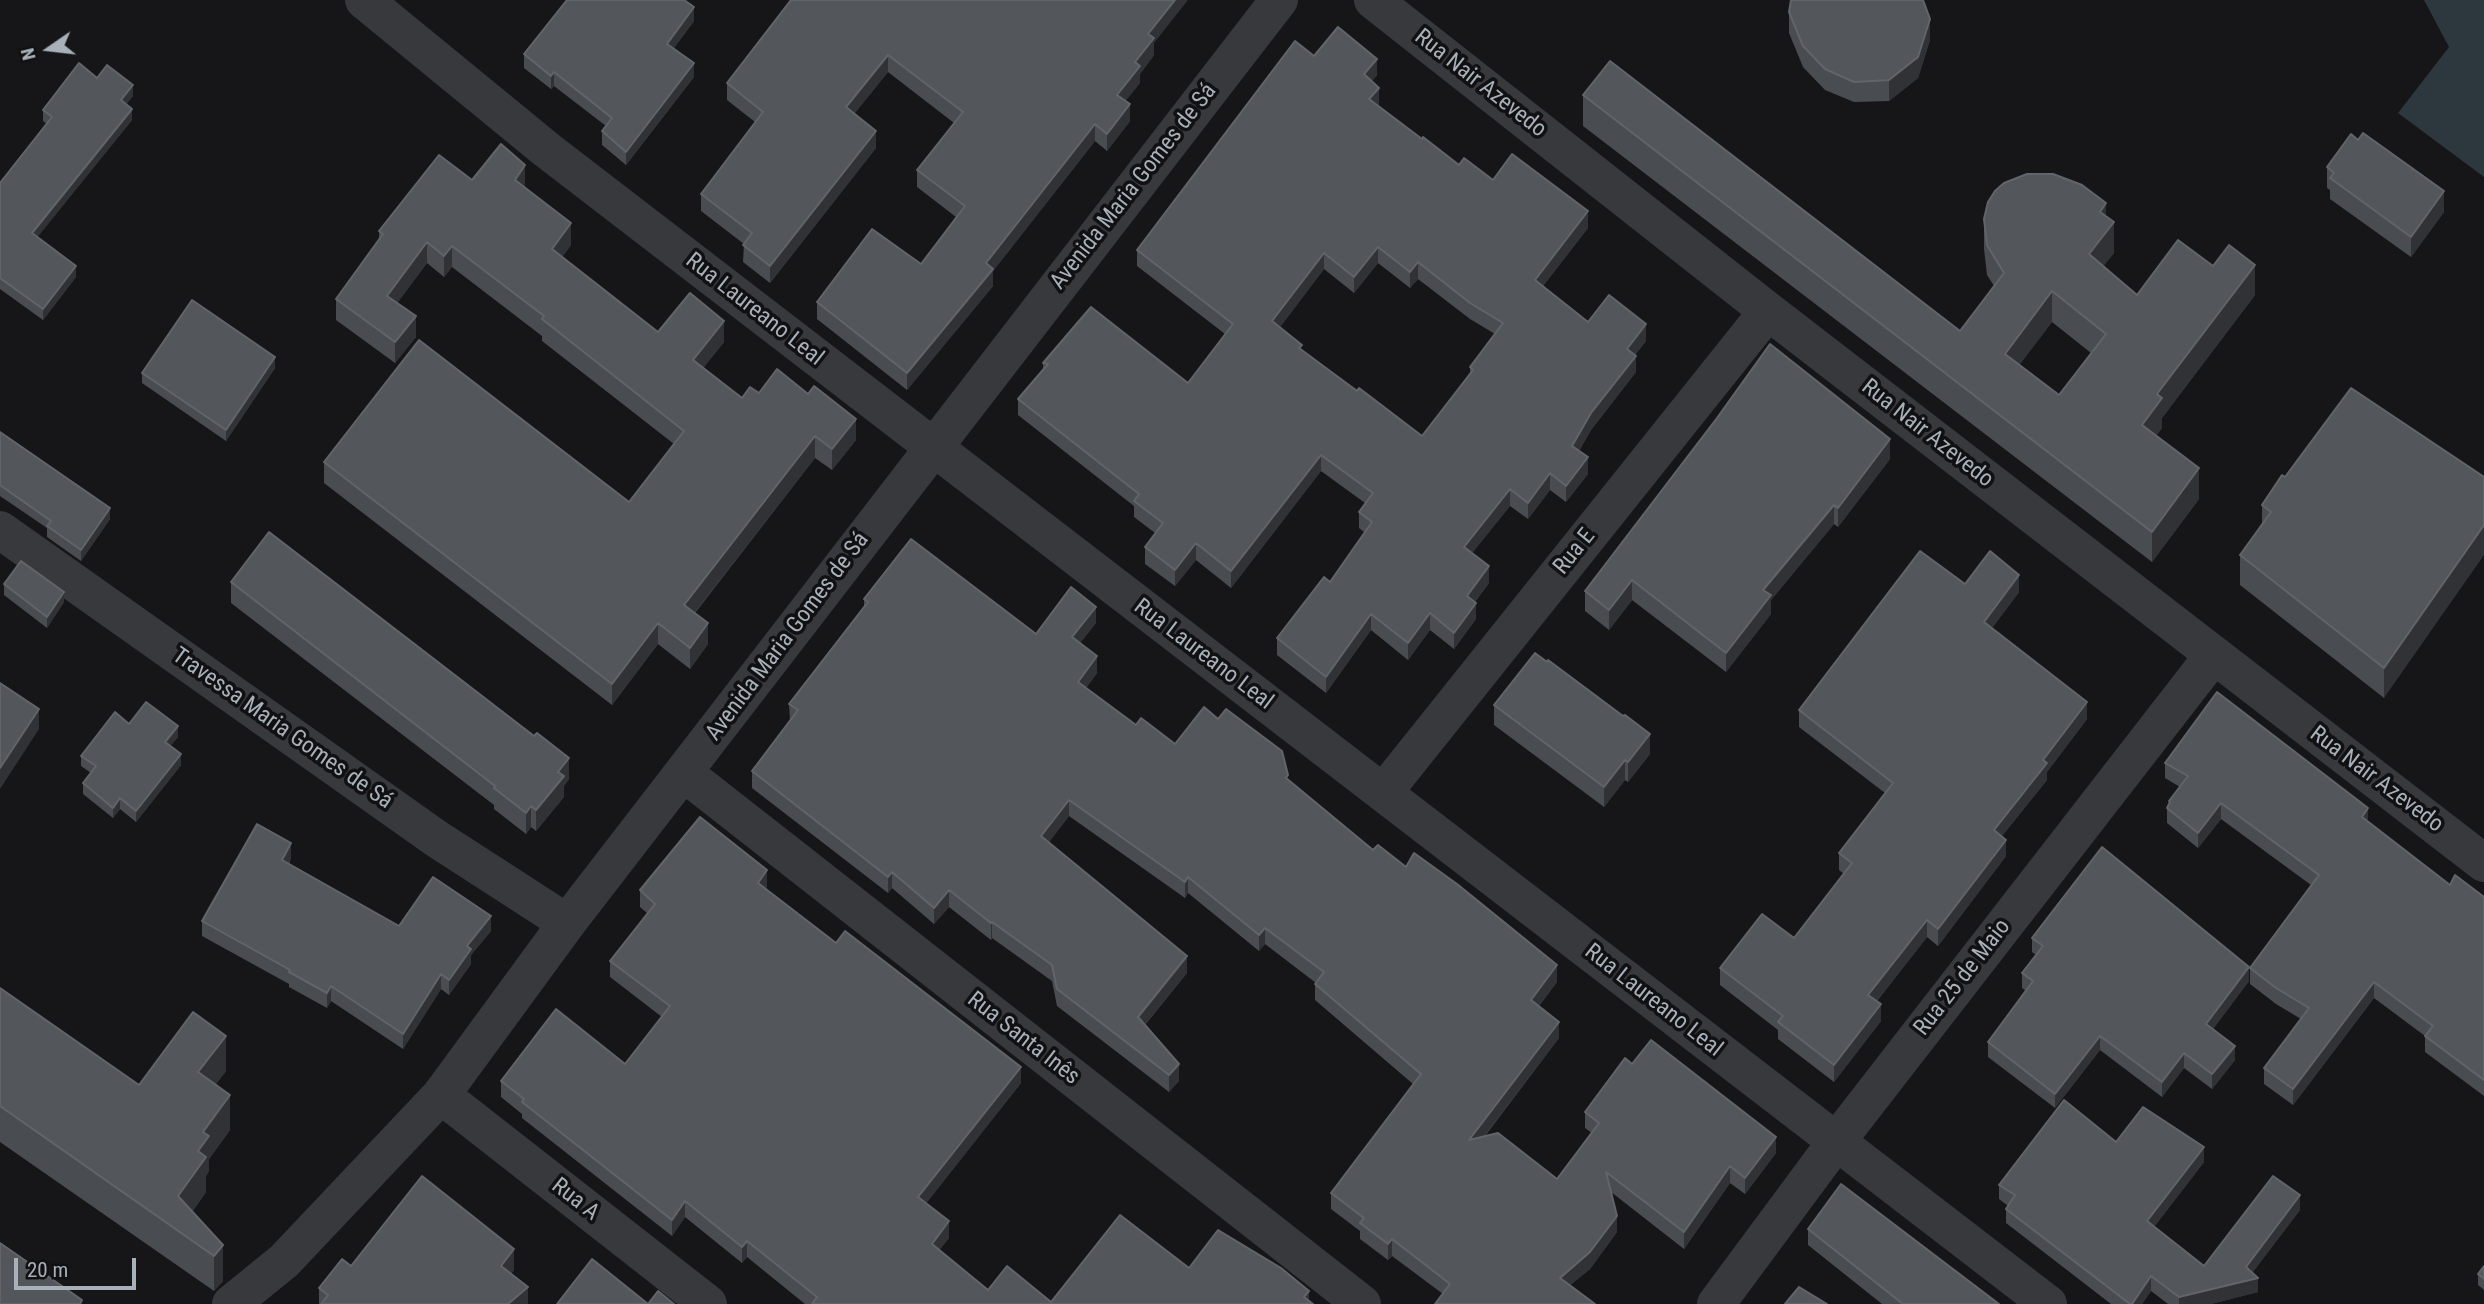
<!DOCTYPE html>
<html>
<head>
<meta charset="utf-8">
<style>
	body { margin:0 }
	#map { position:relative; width:2484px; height:1304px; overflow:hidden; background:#161618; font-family:"Roboto Condensed",sans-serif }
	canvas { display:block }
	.north { position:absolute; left:14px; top:14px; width:70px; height:70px; -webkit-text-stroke:5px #111113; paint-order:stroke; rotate:256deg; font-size:19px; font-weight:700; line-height:28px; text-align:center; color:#a8b0b9 }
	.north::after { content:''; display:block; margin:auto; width:24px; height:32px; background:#a8b0b9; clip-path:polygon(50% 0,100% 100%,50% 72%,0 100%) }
	.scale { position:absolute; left:14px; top:1258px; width:122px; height:32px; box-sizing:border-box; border:4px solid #a8b0b9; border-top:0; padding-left:9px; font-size:21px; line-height:24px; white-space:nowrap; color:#a8b0b9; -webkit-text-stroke:5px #111113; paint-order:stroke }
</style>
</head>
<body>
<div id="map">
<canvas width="2484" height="1304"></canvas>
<div class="north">N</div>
<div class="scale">20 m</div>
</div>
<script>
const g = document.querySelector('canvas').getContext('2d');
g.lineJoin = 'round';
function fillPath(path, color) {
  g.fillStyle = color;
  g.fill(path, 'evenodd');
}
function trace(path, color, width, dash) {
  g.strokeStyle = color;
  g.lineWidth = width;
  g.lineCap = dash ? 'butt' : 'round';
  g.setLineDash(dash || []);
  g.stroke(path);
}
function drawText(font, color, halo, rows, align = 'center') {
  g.font = font + ' "Roboto Condensed",sans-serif';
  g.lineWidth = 7;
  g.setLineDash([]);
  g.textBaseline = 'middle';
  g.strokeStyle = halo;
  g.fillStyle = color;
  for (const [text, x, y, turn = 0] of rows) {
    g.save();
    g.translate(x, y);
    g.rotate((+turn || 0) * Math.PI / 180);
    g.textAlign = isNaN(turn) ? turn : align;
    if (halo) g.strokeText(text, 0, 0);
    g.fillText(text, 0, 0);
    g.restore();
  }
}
fillPath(new Path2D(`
	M2424,0h60v177l-86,-64 51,-66z`), '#2c383d');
trace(new Path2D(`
	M364,0l183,150 1501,1154
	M1373,0l395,311 716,552
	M0,530l437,309 130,84
	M684,773l678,531
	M1383,793l385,-482
	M441,1095l267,209
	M1716,1304l120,-162 377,-486`), '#37393d', 38);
trace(new Path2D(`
	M231,1304l53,-43 157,-166 126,-172 712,-923`), '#37393d', 38);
fillPath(new Path2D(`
	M791,0l363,43v12l-14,19v9l-15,18 5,20 -23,30 -12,-10 -102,130v15l-86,104 -90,-71v-17l104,-38 35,-47 -39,-30v-17l37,-47 -66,-51 -34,42 22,34 -106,135 -27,-21 1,-18 -43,-33v-17l54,-72 -28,-22v-17z
	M1789,12l141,28 -12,38 -29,23 -35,1 -29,-12 -22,-23 -14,-34z
	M694,21l-20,27 20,29 -68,88 -24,-20v-14l4,-5 -52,-40 -3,3 -27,-21v-14z
	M1314,56l63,19 -5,6 7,23 -1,1 44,34 37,26 129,63 -45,58 45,36 58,19 -11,14 1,17 -45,58 -12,21 9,23 -22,28 -16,-12 -22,29 -18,-13 -38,47 17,30 -14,19 1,17 -22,30 -24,-19 -22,30 -37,-30 -45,63 -49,-38v-17l53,-56 35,-49 -6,-5v-16l6,-9 -44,-32 -90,117 -35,-28 -21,26 -30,-22v-17l10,-14 -21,-16v-11l-116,-91v-16l25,-29v-7l145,20 37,-49 -88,-68v-16zM1378,263l32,25 8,-9 52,40 25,15 -25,33v6l-48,63 -120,-85 -22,-24 44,-58 30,24z
	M97,78l36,18 -7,8 6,16 -95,117 39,40 -33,43 -43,-31v-106l47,-59 -4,-3v-11z
	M1583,95l377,236 34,-45 -7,-11 -3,-26v-30l122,-2 8,36 -11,13 34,29 76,-29 42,29 -93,123v10l-6,8 43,63 -47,63 -569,-436zM2052,322l39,31 -32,42 -40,-30z
	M2327,167l117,45 -33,45 -81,-58v-9l-3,-2z
	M525,186l-1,1 47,58 -9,12 96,75 66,10 -21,26 39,30 17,-5 97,47 -24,30 -17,-12 -120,155 13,31 -18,25 -32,-25 -46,61 -288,-222v-21l305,40 45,-58 -132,-103v-5l-90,-69 -8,10 -17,-14 -30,40 19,34 -21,26 -59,-43v-21l43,-60v-8z
	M275,368l-49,73 -84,-58v-10z
	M0,432l110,87 -29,42 -34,-24v-9l-47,-32z
	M1890,459l-52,68 -4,-3 -63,76v14l-45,58 -94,-72 -23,30 -24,-19v-20z
	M2285,477h199l-100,221 -144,-113v-30l22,-30v-20z
	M231,582l338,197 -5,7v11l-28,34 -5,-4 -5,7 -32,-25v-4l-263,-202z
	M4,584l60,18 -17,26 -43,-33z
	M1965,584l54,8 -27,36 95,91 -40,53v8l-45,56 4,20 -68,90 -11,-9 -50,64 4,20 -47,61 -56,-43v-9l-58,-45v-17l74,-30 50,-64 -5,-4v-17l46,-60 -86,-66v-17z
	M864,599l172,35 60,-11 -16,20 17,30 -11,15 50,37 39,19 113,35 85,71 33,17 151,115 -18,24 20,32 -74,98 72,43 35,-46 -7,-5v-16l47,-48 144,89 -31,41 -15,-11 -46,66 -73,-57 6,40 -27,37 -20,16 -127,9 -51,-38 -4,4 -28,-21v-8l-29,-22v-16l82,-109 -98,-84v-16l1,-1 -51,-39 -6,7 -71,-58 -3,5 -116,-82 -21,27 139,130 -42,52 34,56 -10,11 -112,-86 -5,-25 -60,-43 -1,2 -42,-33 -15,17 -42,-36 -4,5 -136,-105v-17l38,-50 -1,-17 75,-98z
	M1494,705l156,49 -22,28 -3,-2 -21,27 -110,-82z
	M129,724l49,13 -8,9 11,19 -45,57 -16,-13 -7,9 -30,-24v-11l8,-10 -10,-7v-10z
	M2165,763l203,58 82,64 34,12v199l-59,-44v-16l-51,-38 -81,107 -29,-21v-16l37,-49 -25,-15 -26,-20v-16l61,-83 -90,-66 -23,29 -31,-25v-15l2,-3v-4l11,-14 -15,-9z
	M291,858l-2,6 110,62 92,5 -20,24v9l-22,31 -8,-6 -38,60 -72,-48 -4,7 -38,-21v-3l-87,-48v-15z
	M767,886l-1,3 70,54 185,140 -95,120 23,35 -10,12 49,40 63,12 138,-34 120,33 4,3h-508l-58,-47 -5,6 -57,-46 -13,19 -150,-118v-4l-21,-17v-16l124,-17 37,-47 -52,-40v-16l37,-48 -7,-6v-17z
	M2032,938l217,43 -36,48 22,31 -23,29 -28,-21 -22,29 -62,-47 -45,58 -67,-51v-15l38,-51 -4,-3v-15l14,-18 -4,-3z
	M0,988l139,97 87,-14 -11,14 15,45 -21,29v12l-3,5v16l-14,20 31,33v36l-9,10 -214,-149z
	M2116,1142l88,20 -50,65 50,39 96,-56 -48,63 6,19 -47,12h-43l-17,-13 -9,13h-31l-105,-81v-14l2,-3 -9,-7v-14z
	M1808,1229l191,75h-117l-74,-59z
	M351,1266l163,4 -3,4 17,30h-209v-16z
	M2484,1266v24l-6,-5v-11z`), '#494c50');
fillPath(new Path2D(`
	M1175,0h13l-34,43v12l-14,19v9l-23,29v-17l18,-33 13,-28z
	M694,7v14l-27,36v-13z
	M1930,19v21l-12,38 -29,23v-21z
	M888,55v17l-42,52v-17z
	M1377,59v16l-13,15v-16z
	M694,63v14l-68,88v-13z
	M554,72v14l-3,3v-13z
	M133,85v11l-12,15v-11z
	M1379,88v16l-10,11v-16z
	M1130,104v17l-23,30v-17z
	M132,109v11l-100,124v-11z
	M1095,124v17l-102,130v15l-86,104v-17l79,-110z
	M876,131v17l-106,135v-17z
	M525,165v21l-10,15v-21z
	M2444,191v21l-33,45v-20z
	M2106,203v29l8,-10v31l-25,32v-31l11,-42z
	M1588,211v17l-53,68v-16z
	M571,223v22l-19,26v-22z
	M427,242v21l-40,54v-21z
	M452,246v21l-8,10v-21z
	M1378,247v16l-24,30v-16z
	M1324,253v16l-52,69v-17z
	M1418,262v17l-8,9v-16z
	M2255,265v30l-93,123v10l-20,27v-30l15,-31z
	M76,266v11l-33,43v-11z
	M2052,291v31l-47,62v-30z
	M416,316v21l-21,26v-21z
	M724,321v21l-31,39v-21z
	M1646,324v17l-19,25v-17z
	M1636,356v16l-45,58 -19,32v-16l19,-33z
	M275,357v11l-49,73v-11z
	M856,419v21l-24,30v-21z
	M815,436v22l-131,168v-21z
	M1890,439v20l-52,68v-19z
	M1321,455v16l-90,117v-17z
	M1588,457v17l-22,28v-16z
	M2199,468v31l-47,63v-30z
	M1550,473v17l-22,29v-16z
	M1510,489v17l-46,57v-16z
	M1834,505v19l-63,76v14l-45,58v-19l37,-63z
	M110,508v11l-29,42v-11z
	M2484,525v30l-100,143v-30z
	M1196,543v17l-21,26v-16z
	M1489,566v17l-22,29v-16z
	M2019,575v17l-35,47v-17z
	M1632,580v20l-23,30v-20z
	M64,592v10l-17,26v-11z
	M1476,603v16l-22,30v-16z
	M1096,607v16l-24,30v-16z
	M1430,613v17l-22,30v-17z
	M1371,614v16l-45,63v-16z
	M658,623v21l-46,61v-21z
	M708,623v21l-18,25v-21z
	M1097,656v17l-19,25v-16z
	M2087,702v17l-40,53v8l-53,66v-16l49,-70z
	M39,709v20l-39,60v-21z
	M178,726v11l-13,15v-10z
	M1650,734v20l-22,28v-20z
	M181,754v11l-45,57v-11z
	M569,758v21l-5,7v11l-28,34v-21l22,-38z
	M1625,760v20l-21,27v-20z
	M120,798v11l-7,9v-10z
	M1069,800v16l-28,37v-17z
	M2221,803v16l-23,29v-15z
	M531,806v21l-5,7v-21z
	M2368,808v15l-6,-6z
	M2006,840v16l-68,90v-17z
	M291,843v15l-9,17v-15z
	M767,870v16l-9,13v-16z
	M892,872v16l-4,5v-16z
	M1188,877v16l-3,5v-16z
	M949,890v17l-15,17v-16z
	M491,916v15l-20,24v9l-22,31v-15l18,-34z
	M1927,920v17l-59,75v-17z
	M992,922v16l-1,2v-17z
	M1265,928v16l-6,7v-16z
	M1187,956v17l-49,60v-16z
	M1557,965v17l-26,34v-16z
	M2249,967v14l-43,57v-14z
	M441,974v15l-38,60v-15z
	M2374,982v16l-81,107v-16z
	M331,986v15l-4,7v-15z
	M1881,1004v17l-47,61v-17z
	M1559,1022v16l-90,118v-16z
	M226,1036v35l-28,37v-36z
	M2100,1036v14l-45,58v-14z
	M2235,1046v14l-23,29v-15z
	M2184,1053v15l-22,29v-15z
	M1179,1064v17l-10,11v-17z
	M1021,1067v16l-103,131v-17z
	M230,1095v35l-21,29v12l-3,5v16l-28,39v-35l20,-45 5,-19z
	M1776,1137v16l-31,41v-16z
	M2204,1147v15l-57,74v-15z
	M1730,1166v17l-46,66v-17z
	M2300,1195v15l-53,70 11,-2v14l-47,12h-32v-7l67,-30z
	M685,1201v16l-13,19v-16z
	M1617,1216v16l-27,37 -30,25v-16z
	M949,1221v17l-17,22v-16z
	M1392,1239v17l-4,4v-16z
	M747,1241v16l-5,6v-16z
	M223,1245v36l-9,10v-35z
	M514,1249v21l-13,16v-20z
	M2151,1276v15l-9,13h-10z
	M528,1287v17h-20z
	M1309,1291v13l-5,-7z`), '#303235');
const building = new Path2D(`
	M567,0h117l10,7 -27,37 27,19 -68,89 -24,-21 10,-13 -58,-46 -3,4 -27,-22z
	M791,0h384l-27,34 6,4 -19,24 5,4 -23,29 13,9 -23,30 -12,-10 -109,139 7,6 -86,104 -90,-71 55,-73 49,35 44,-58 -48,-36 46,-58 -75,-57 -42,52 30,24 -106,135 -27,-21 9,-12 -51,-39 62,-82 -36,-29z
	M1791,0h132l7,19 -12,38 -29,23 -35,2 -29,-13 -22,-23 -14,-34z
	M1338,27l39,32 -13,15 15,14 -10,11 53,40 1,-2 36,28 5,-7 29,22 19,-26 76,57 -53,69 53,42 21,-27 37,29 -19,25 9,7 -45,57 -19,33 16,11 -22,29 -16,-13 -22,30 -18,-14 -46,58 25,19 -22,30 9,7 -22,30 -24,-20 -22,30 -37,-29 -45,63 -49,-39 47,-61 6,5 42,-60 -13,-10 14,-19 -52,-38 -90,116 -35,-28 -21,27 -30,-23 18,-24 -29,-22 5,-7 -121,-95 30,-35 -5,-1 48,-56 97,76 45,-59 -96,-74 158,-209 19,15zM1378,247l32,25 8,-10 52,41 33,20 -33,44 3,3 -51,66 -63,-48 -2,3 -58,-43 3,-3 -30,-24 52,-68 30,24z
	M1610,61l350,270 44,-58 -17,-28 -3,-26 4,-17 7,-11 9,-8 23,-9h26l29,11 24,18 -6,9 14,10 -25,32 48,41 41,-55 35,26 16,-21 26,20 -98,129 5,4 -20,27 57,43 -47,64 -569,-437zM2052,291l54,43 -47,61 -54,-41z
	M79,63l18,15 10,-13 26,20 -12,15 11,9 -100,124 44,33 -33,43 -43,-31v-95l52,-66 -9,-7z
	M2363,133l81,58 -33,46 -81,-59 4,-5 -7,-6 24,-33 7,6z
	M501,144l24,21 -10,15 56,43 -19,26 106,83 32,-39 34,28 -31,39 49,38 8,-11 9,6 18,-24 31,25 6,-8 42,33 -24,30 -17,-13 -131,169 24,18 -18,25 -32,-25 -46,61 -288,-222 95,-122 210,162 55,-71 -142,-112 2,-3 -92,-70 -8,10 -17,-14 -40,54 29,20 -21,26 -59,-43 47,-65 -4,-3 60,-76 33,25z
	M192,300l83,57 -49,73 -84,-57z
	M1770,344l120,95 -52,69 -4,-3 -71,85 8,5 -45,58 -94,-73 -23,30 -24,-19 132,-173z
	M2351,388l133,89v48l-100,143 -144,-113 31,-43 -9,-7 20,-30 3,2z
	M0,432l110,76 -29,42 -34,-24 4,-5 -51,-36z
	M269,532l265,204 3,-3 32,25 -11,14 6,4 -28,34 -5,-4 -5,7 -32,-25 1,-2 -264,-204z
	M911,539l125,95 35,-47 25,20 -24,30 25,19 -19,26 58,43 5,-7 34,26 29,-37 14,12 8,-10 56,42 6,24 -2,3 87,72 5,-5 28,22 8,-14 43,31 100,81 -26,35 28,22 -90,118 29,-7 59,46 42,-56 -14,-11 40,-54 7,6 19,-24 125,97 -31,41 -15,-12 -46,66 -78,-60 11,44 -27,36 -30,26 35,26h-160l15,-20 -58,-45 -4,5 -28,-21 4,-5 -33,-25 90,-119 -106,-90 9,-12 -59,-44 -6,7 -71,-58 -3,5 -116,-82 -28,36 146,120 -49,61 41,47 -10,11 -112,-86 -5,-24 -60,-43 -1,1 -42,-33 -15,18 -42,-36 -4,5 -136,-106 46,-61 -9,-6 79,-102 -4,-3z
	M1920,551l45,33 25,-33 29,24 -35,47 103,80 -44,58 4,3 -53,67 12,10 -68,89 -11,-9 -59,75 13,9 -47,61 -56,-43 5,-6 -63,-48 42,-54 32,24 58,-75 -13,-10 54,-70 -94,-73z
	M21,561l43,31 -17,25 -43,-33z
	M1535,653l12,9 1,-2 75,56 2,-1 25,19 -22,28 -3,-2 -21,27 -110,-82z
	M0,683l39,26 -39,59z
	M2217,692l151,116 -6,9 88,68 5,-10 29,22v183l-59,-44 8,-10 -59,-44 -81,107 -29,-21 45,-60 -33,-20 -26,-20 69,-93 -98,-72 -23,30 -31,-25 3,-6 -1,-1 19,-25 -23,-13z
	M146,702l32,24 -13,16 16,12 -45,57 -16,-13 -7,10 -30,-25 13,-17 -15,-10 34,-44 14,12z
	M700,817l67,53 -9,13 78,60 9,-12 176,136 -103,130 31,24 -17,23 56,46 19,-24 44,36 69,-87 69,53 29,-38 63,38 28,23 -5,6 9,7h-501l5,-7 -70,-56 -5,6 -57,-46 -13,19 -150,-118 2,-3 -23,-18 55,-72 69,55 45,-58 -60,-45 45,-57 -15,-14z
	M257,824l34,19 -9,17 117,66 34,-49 58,39 -24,30 4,3 -22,31 -8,-6 -38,60 -72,-48 -4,7 -38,-21 1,-2 -88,-49z
	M2102,847l147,120 -43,57 29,22 -23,28 -28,-21 -22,29 -62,-46 -45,58 -67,-52 45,-61 -11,-8 21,-27 -11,-8z
	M0,988l139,97 54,-73 33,24 -28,36 32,23 -27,37 6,4 -11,15 8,6 -28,39 45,49 -9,11 -214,-150z
	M2064,1100l52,42 27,-35 61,40 -57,74 57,45 69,-90 27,19 -54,72 12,11 -79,19 -28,-21 -19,28h-2l-124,-95 9,-14 -16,-10z
	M422,1176l92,73 -13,17 27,21 -20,17h-187l7,-9 -9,-7 23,-29 9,7z
	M1841,1184l158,120h-96l-95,-75z
	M0,1243l82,57 -2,4h-80z
	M592,1259l56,45 10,-13 16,13h-117z
	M2484,1266v13l-6,-5z
	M1799,1287l28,17h-42z`);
fillPath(building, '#53575b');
trace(building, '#61656a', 2);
drawText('23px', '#a8b0b9', '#111113', [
	["Rua Nair Azevedo",1480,84,38],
	["Avenida Maria Gomes de Sá",1134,187,-52],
	["Rua Laureano Leal",754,310,38],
	["Rua Nair Azevedo",1927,434,38],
	["Rua E",1575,552,-51],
	["Avenida Maria Gomes de Sá",788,637,-53],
	["Rua Laureano Leal",1203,655,37],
	["Travessa Maria Gomes de Sá",282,729,35],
	["Rua Nair Azevedo",2376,780,37],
	["Rua 25 de Maio",1963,978,-52],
	["Rua Laureano Leal",1653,1001,38],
	["Rua Santa Inês",1023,1039,38],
	["Rua A",575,1200,38]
]);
</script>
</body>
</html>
